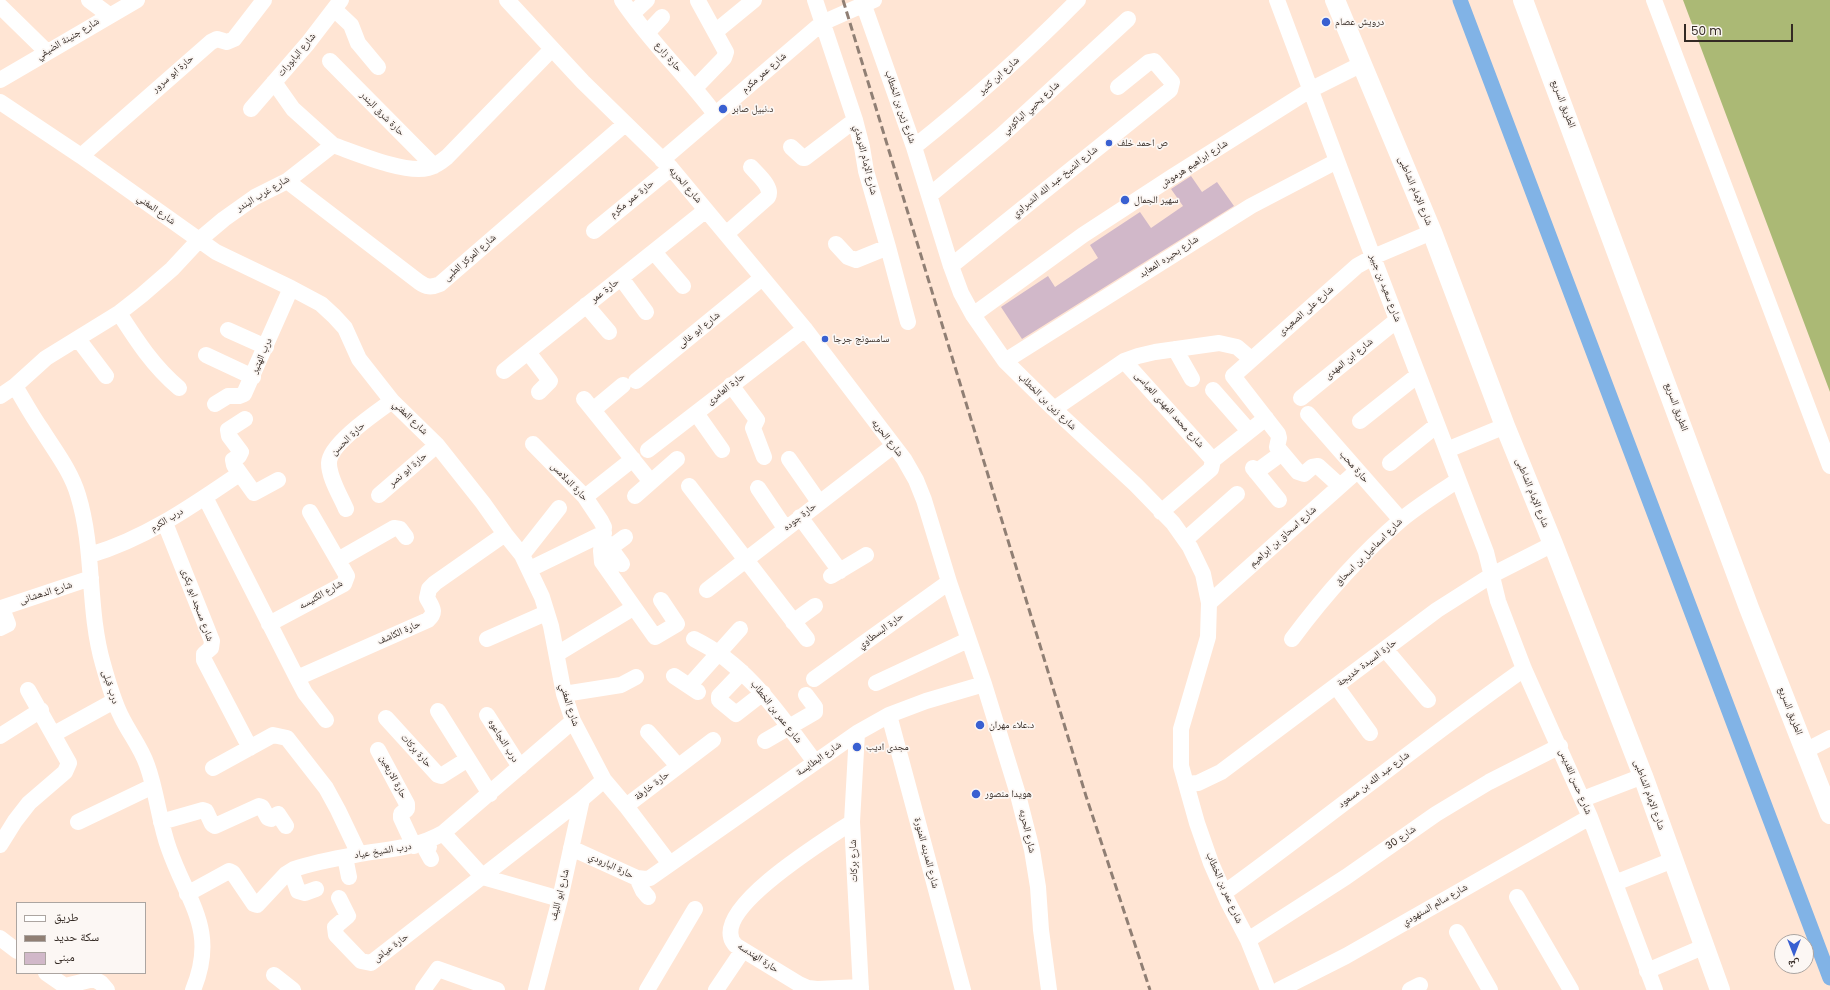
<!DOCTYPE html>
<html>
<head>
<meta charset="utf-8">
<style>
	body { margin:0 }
	#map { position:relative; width:1830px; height:990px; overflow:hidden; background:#ffe5d4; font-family:Poppins,"Noto Naskh Arabic",sans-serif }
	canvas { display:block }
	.legend { position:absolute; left:16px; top:902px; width:130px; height:72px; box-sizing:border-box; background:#fcf7f4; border:1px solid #aca5a1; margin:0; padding:5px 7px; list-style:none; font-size:12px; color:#342a24 }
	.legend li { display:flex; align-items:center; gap:8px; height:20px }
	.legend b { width:20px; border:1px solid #aca5a1 }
	.north { position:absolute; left:1774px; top:934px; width:40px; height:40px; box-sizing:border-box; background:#fcf7f4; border:1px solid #aca5a1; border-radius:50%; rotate:180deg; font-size:11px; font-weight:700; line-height:16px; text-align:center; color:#342a24 }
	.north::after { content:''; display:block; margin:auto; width:14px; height:18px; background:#3960d1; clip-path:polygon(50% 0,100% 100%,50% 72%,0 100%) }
	.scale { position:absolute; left:1684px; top:24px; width:109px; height:18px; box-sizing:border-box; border:2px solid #342a24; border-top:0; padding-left:5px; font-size:12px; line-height:14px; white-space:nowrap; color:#342a24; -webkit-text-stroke:3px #fcf7f4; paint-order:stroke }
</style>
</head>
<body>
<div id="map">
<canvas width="1830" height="990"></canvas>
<ul class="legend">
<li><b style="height:5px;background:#fff"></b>طريق</li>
<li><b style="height:5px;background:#907f74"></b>سكة حديد</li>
<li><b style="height:11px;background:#d1b8c9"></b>مبنى</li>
</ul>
<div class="north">ش</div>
<div class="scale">50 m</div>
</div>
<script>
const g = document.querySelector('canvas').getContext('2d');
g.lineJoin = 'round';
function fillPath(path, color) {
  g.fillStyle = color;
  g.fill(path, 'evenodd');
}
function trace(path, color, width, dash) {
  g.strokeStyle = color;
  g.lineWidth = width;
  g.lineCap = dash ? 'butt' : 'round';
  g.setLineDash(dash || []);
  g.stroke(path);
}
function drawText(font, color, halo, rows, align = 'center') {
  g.font = font + ' Poppins,"Noto Naskh Arabic",sans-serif';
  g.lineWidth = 3.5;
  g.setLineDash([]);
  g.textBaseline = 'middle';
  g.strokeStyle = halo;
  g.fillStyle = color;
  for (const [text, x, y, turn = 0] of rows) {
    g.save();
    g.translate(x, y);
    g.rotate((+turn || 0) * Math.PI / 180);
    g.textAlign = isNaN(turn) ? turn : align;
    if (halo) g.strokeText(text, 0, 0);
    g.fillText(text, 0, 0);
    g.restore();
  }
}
fillPath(new Path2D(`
	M1683,0h147v392z`), '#abb975');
trace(new Path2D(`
	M1460,0l370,978`), '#81b3e6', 15);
fillPath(new Path2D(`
	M1191,176l11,16 15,-10 17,24 -212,133 -21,-32 47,-31 7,11 43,-29 -8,-13 50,-33 11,16 32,-22 -12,-17z`), '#d1b8c9');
trace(new Path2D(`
	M89,0l20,15
	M507,0l76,82 88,86 134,161 99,130 12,21 8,20 25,82 35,102 33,107 15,59 6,37 3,43 8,60
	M622,0c27,41 64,75 93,114
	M815,0l40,120 7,27 4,24 22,76 20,75
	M862,0l52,147 37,119 10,27 12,22 32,46 49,48 82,76 37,38 17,24 13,27 6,29 -1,34 -27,92v37l16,57 14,40 17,39 20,38 20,50
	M1277,0l96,257 113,295 12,49 26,68 66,148 65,173
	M1654,0l176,466
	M0,6l47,46
	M334,9l17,16 7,18 20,24
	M632,14l15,-14
	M715,32l39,-32
	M647,33l15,-16
	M330,61l104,105
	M0,80l137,-80
	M274,82l19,27 40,36
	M695,88l29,-30 2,-6 -28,-51
	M0,102l81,54 135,96 75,36 30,16 13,12 11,12 14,31 33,42 45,44 46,58 22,31 17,21 20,42 9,29 13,68 9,27 31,59 22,26 44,58
	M251,109l57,-66 33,-43
	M791,147l12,11h2l50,-38
	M914,147c58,-46 112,-94 164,-147
	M81,156l130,-114 6,-3 10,3 7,-3 30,-39
	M662,160l160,-137 52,-23
	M287,181l132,101c7,5 12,6 21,2l185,-160
	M930,195l72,-60 126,-116
	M594,231l77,-63
	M726,234l42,-37c5,-10 -10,-22 -17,-30
	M836,244l12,13 8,3 32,-13
	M654,252l29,34
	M951,266l219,-176 2,-8 -18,-21 -5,1 -31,25
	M621,278l25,34
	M586,305l23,27
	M119,313c18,28 34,53 60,75
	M973,315l110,-80 89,-58 138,-87 52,-26
	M228,330l38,17
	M78,339l28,37
	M1175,349l17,30
	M528,352l22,29 -11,11
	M206,355l47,22
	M1005,361l246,-155 86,-45
	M1124,361l89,99
	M504,371l202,-161
	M636,381l126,-103
	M731,385l26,35 -4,8 11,29
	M15,386c9,15 17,30 27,44 13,21 29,41 36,65 17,55 9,114 25,169 5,18 10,36 18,52 8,17 20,31 26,49 10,27 12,57 22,84 19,54 49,81 24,141
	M1213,390l36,41
	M0,396l15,-10 31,-28 73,-45 23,-18 30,-26 27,-29 25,-21 31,-22 32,-16 46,-36c23,8 72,29 95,23 8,-2 13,-6 19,-11l105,-108
	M1301,398l96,-78
	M584,399l67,83
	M215,404l13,-8h11l5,-2 47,-106
	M1054,409l70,-48 14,-5 17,-4 64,-9 18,4 14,12
	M593,410l30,-25
	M696,413l26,37
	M1308,414l93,106
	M245,419l-17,11 1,6 12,16 -2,4 -6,4 1,5 20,28 24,-13
	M1360,421l58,-46
	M533,444l52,53 16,24 3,6 -3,24 1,11 53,75 22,-13 -16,-24
	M648,450l157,-121
	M1447,450l58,-24
	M789,459l30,43
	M1390,463l47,-38
	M1253,468l26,32
	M1256,472l26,-19
	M689,486l118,153
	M1340,486l-22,-20 -6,1 -8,7 -6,-2 -21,-25 2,-9 -1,-4 -45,-58 124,-110 16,-9 59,-25
	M758,488l27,40
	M379,495l58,-50
	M635,496l42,-37
	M205,497l92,181 8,15 21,27
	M585,497l48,-38
	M346,509c-6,-14 -17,-31 -17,-46 0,-19 48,-51 63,-62
	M1161,512l50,-43 2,-9 53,-42
	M800,517l40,54
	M165,523l47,118 -1,7 -7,6v6l46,88
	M603,538l19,26
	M1185,540l52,-46
	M610,548l15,-11
	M90,555c55,-16 102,-49 149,-81
	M522,555l37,-47
	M338,560l56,-32 6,1 6,8
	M530,569l74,-36
	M831,576l35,-21
	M707,590l186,-144
	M1209,603l148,-132
	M793,622l22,-16
	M269,624l75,-40 3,-8 -37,-64
	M0,628l8,-4 -5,-13 1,-4 87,-29
	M487,639l59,-26
	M694,639c55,27 85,75 121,123
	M1292,639c32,-43 68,-84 109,-119 18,-15 38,-27 57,-40
	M1385,649l43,51
	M557,654l76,-46
	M742,672l-23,24v4l17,14 27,-21
	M674,676l24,16
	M297,678l131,-58c9,-8 4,-13 -1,-22l2,-9 6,-6 70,-49
	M814,679l135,-97
	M876,683l92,-43
	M689,686l51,-57
	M1336,686l34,47
	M564,694l57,-9 15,-8
	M438,711l52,83
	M487,715l33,52
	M889,715l74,275
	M386,718l52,57 3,1 27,-17
	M648,732l30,34
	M857,733l-5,89 9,168
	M54,734l60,-33
	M0,736l41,-26
	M765,741l50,-29v-5l-9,-12
	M378,750l29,54v5l-6,5v4l13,28
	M1805,751l25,-13
	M213,768l60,-33 14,3 39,50 12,22 21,44
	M1186,784l12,-1 23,-11 216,-162 55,-35 61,-31
	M1583,799l60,-23
	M626,806l87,-66
	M78,822l75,-36
	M161,822l42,-12 3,1 6,13 3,2 44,-20 3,1 6,11 3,1 7,-5 8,12
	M852,822c-25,17 -130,80 -121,115 0,3 3,6 4,8l64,39 9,4 9,1 44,-2
	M443,833l40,44 77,22
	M429,841v6l-3,3 5,9
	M0,845l15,-24 14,-18 36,-31 4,-9 -41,-73
	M571,848l66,30 9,1 4,-1 207,-145 32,-18 37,-14 58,-17
	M345,857l4,20
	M291,871l7,20 7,2 11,-4
	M637,878l6,13 5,6
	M1615,883l58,-23
	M1224,893c101,-73 198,-152 300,-224
	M187,894l42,-23 4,2 21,31 3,1 29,-31 8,-5c21,-7 44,-11 66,-15 29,-5 57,-6 83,-21l130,-112
	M1517,897l54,93
	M339,898l9,18 -13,11 1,8 25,26 10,2 211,-164 22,-19
	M1457,932l33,58
	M0,938l17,13
	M1248,940l98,-63 90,-63 53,-32 71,-36
	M1647,971l56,-24
	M46,973l19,13 29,-7 7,4 6,7
	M274,975l19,15
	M423,990l15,-21 59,21
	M536,990l24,-91 22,-100
	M647,990l48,-81
	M716,990l27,-40
	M1279,990l67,-34 244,-139
	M1410,990l10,-5`), '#fff', 16);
trace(new Path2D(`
	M1335,0l97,232 73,194 48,118 90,232 77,214
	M1523,0l226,608 81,206`), '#fff', 20);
trace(new Path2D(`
	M843,0l243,796 64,194`), '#907f74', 3, [8, 4]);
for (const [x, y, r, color] of [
	[1326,22,5,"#3960d1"],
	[723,109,5,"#3960d1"],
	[1109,143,4,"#3960d1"],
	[1125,200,5,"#3960d1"],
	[825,339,4,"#3960d1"],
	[980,725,5,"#3960d1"],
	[857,747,5,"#3960d1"],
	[976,794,5,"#3960d1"]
]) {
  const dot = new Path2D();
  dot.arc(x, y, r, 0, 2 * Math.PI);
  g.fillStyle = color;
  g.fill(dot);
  trace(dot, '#fcf7f4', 1.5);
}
drawText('10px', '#342a24', '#fcf7f4', [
	["درويش عصام",1335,22],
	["د.نبيل صابر",732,109],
	["ص احمد خلف",1117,143],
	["سهير الجمال",1134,200],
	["سامسونج جرجا",833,339],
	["د.علاء مهران",989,725],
	["مجدى اديب",866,747],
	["هويدا منصور",985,794]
], 'left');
drawText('10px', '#342a24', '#fcf7f4', [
	["شارع جنينة الضيفي",68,39,-31],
	["شارع البابورات",297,55,-50],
	["حارة زارع",668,57,49],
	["شارع عمر مكرم",764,73,-41],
	["حارة ابو سرور",173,74,-41],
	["شارع ابن كثير",999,76,-42],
	["الطريق السريع",1563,104,69],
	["شارع زين بن الخطاب",900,107,71],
	["شارع يحيي الباكوبي",1031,108,-42],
	["حارة شرق البندر",382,114,45],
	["شارع الإمام الترمذي",865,160,76],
	["شارع ابراهيم هرموش",1194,164,-33],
	["شارع الشيخ عبد الله الشبراوي",1055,182,-39],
	["شارع الحريه",685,185,49],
	["شارع الإمام الشاطبى",1415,191,67],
	["شارع غرب البندر",263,194,-31],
	["حارة عمر مكرم",632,199,-39],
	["شارع المغني",156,210,35],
	["شارع بحيره المعابد",1169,257,-33],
	["شارع المركز الطبى",470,258,-41],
	["شارع سعيد بن جبير",1385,288,69],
	["حارة عمر",605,291,-38],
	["شارع على الصعيدى",1306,311,-41],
	["شارع ابو غالى",699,330,-39],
	["درب الهتير",262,356,-66],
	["شارع ابن المهدى",1349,359,-39],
	["حارة العامرى",726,389,-38],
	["شارع زين بن الخطاب",1047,402,44],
	["الطريق السريع",1676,407,70],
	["شارع محمد المهدى العباسى",1169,410,48],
	["شارع المغني",410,418,44],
	["شارع الحريه",887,438,52],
	["حارة الحسن",348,439,-44],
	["حارة محب",1354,467,49],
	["حارة ابو نصر",408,470,-41],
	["حارة الدلامس",569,482,46],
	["شارع الإمام الشاطبى",1532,493,68],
	["حارة جوده",800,517,-38],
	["درب الكرم",167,520,-31],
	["شارع اسحاق بن ابراهيم",1283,537,-42],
	["شارع اسماعيل بن اسحاق",1369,552,-45],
	["شارع الدهشانى",46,593,-18],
	["شارع الكنيسه",321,595,-30],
	["شارع مسجد ابو بكرى",197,605,70],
	["حارة البسطاوي",881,631,-36],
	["حارة الكاشف",399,633,-24],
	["حارة السيدة خديجة",1367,663,-37],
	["درب قبلى",110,687,72],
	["شارع المغني",569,705,72],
	["الطريق السريع",1790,711,69],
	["شارع عمر بن الخطاب",776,712,52],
	["درب النجاعوه",503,741,58],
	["حارة بركات",416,751,48],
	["شارع البطايسة",819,759,-35],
	["حارة الاربعين",393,777,62],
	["شارع عبد الله بن مسعود",1374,780,-37],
	["شارع حسن القديس",1575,782,67],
	["حارة خارفة",652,786,-38],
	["شارع الإمام الشاطبى",1649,795,70],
	["شارع الحريه",1027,831,77],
	["شارع 30",1401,838,-35],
	["درب الشيخ عياد",383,851,-9],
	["شارع المدينه المنورة",926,853,75],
	["شارع بركات",854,861,-92],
	["حارة البارودي",611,866,25],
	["شارع عمر بن الخطاب",1224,888,66],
	["شارع ابو الليف",560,895,-76],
	["شارع سالم السنهودي",1435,905,-30],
	["حارة عياش",391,948,-37],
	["حارة الهندسه",758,958,33]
]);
</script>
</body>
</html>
